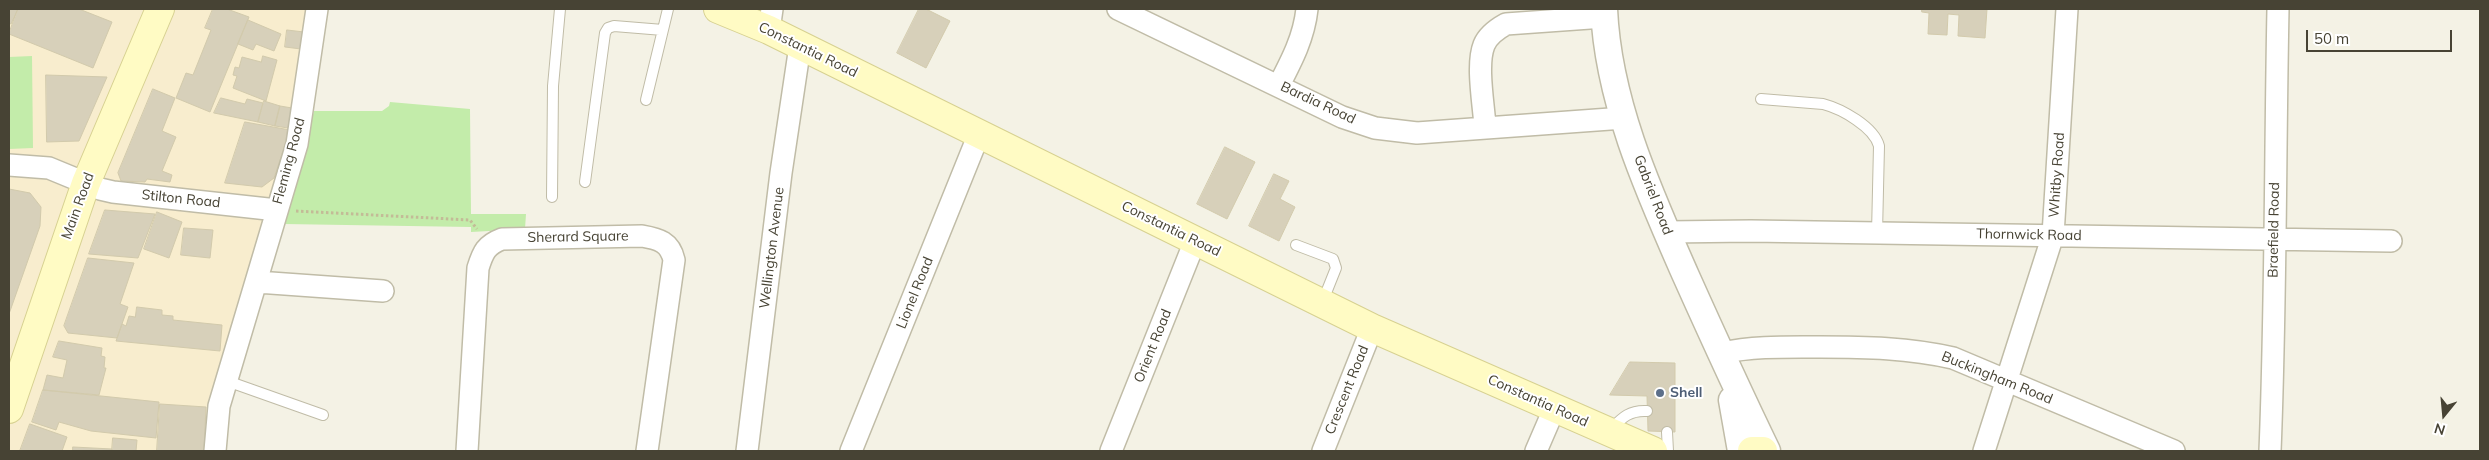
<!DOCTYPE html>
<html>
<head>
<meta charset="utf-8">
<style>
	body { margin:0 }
	#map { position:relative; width:2489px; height:460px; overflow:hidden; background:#f4f2e5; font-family:Mulish,sans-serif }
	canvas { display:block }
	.frame { position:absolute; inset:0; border:10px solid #474334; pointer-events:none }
	.north { position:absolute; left:2419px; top:390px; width:50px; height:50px; -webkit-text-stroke:4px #fff; paint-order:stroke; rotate:197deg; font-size:14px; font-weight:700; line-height:20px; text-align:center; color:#474334 }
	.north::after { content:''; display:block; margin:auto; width:18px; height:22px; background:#474334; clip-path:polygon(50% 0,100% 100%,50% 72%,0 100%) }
	.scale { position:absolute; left:2306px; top:30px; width:146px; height:22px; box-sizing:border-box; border:2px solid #474334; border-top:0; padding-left:6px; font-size:15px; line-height:18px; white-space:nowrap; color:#474334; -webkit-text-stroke:4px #fff; paint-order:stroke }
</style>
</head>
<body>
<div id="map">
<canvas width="2489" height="460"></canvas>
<div class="frame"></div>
<div class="north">N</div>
<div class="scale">50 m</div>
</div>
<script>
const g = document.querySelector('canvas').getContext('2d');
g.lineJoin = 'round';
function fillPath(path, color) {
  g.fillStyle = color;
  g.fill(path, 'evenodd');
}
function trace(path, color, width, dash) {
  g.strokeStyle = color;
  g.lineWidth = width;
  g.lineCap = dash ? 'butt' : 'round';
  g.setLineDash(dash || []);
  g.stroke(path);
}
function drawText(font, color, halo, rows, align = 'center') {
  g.font = font + ' Mulish,sans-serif';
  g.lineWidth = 4;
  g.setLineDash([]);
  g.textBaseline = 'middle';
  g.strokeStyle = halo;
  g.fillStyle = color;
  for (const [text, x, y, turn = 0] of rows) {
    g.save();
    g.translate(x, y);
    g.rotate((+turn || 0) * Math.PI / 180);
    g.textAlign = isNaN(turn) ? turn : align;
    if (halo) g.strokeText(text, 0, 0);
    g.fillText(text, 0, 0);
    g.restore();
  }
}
fillPath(new Path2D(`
	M9,9h308l-13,94 -89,348h-206z`), '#f8edce');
fillPath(new Path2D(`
	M32,56l1,92 -24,1v-92z
	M390,102l80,7 1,105h55l-1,15 -54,3v-5l-187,-3 30,-113h68l7,-5z`), '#c3ecaa');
const building = new Path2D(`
	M9,9h9l-7,15 -2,-1z
	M18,9h61l33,13 -19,46 -84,-34z
	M213,9h14l22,8 -39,95 -34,-14 10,-25 7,2 18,-45 -6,-2z
	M919,9h7l24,12 -24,47 -29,-15z
	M1922,9h65l-2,29 -27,-2 1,-21 -11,-1 -1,21 -19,-1 1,-21 -7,-1z
	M248,20l33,14 -7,17 -18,-7 -3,6 -15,-6z
	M287,30l17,2 -3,17 -16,-2z
	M263,56l14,4 -11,41 -33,-13 4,-12 -4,-1 2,-8 4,1 3,-11 19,5z
	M46,75l61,2 -28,64 -32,1z
	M153,89l22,9 -13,33 14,6 -14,34 10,4 -2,7 -23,-3 -2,3 -24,-1 -3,-8z
	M221,98l24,6 2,-5 16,4 -5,19 -44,-9z
	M264,101l16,5 -5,20 -17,-4z
	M280,106l12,2 -4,20 -13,-2z
	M245,122l45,8 -16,48 -12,9 -37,-4z
	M1225,147l30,15 -28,57 -30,-15z
	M1274,174l15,7 -9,18 15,8 -16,34 -30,-15z
	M9,189l21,4 11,14 -1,19 -31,88z
	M105,210l50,4 -17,44 -49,-4z
	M157,212l25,10 -13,36 -25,-9z
	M184,228l29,2 -3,28 -29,-3z
	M88,258l46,5 -14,41 8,3 -11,31 -49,-5 -4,-7z
	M137,307l25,3v5l11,1v4l49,5 -2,26 -104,-10 6,-17 4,2 3,-10 6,1z
	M59,341l43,7 -1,8 4,1 -1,11h2l-7,27 -56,-5 4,-15 16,3 4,-18 -14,-3z
	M1630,362l45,1v69l-27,-1 -1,-35 -37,-1z
	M43,390l116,12 -3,36 -65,-7 -32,-9 -3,8 -24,-8z
	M160,404l46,3 -2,44h-47z
	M30,424l37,13 -5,14h-42z
	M113,438l24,2 -1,11h-24z
	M73,447l39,2v2h-39z`);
fillPath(building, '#d7d0ba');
trace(building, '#d2caac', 1);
const service = new Path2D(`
	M1761,99l62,5c19,5 51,23 56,42l-2,87
	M646,100l22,-91
	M585,182l20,-149 3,-5 6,-2 49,4
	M552,197l1,-111 7,-77
	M1296,245l37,14 3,9 -14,35
	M227,381l96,34
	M1610,430c12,-12 19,-20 37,-19
	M1667,432l1,19`);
const minor = new Path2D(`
	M1118,9l224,108 33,11 42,5 207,-15
	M769,30l3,-21
	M1279,85c13,-25 25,-48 28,-76
	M1485,127c-1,-21 -9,-62 -1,-82 4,-10 13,-16 22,-21l98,-7
	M9,165l40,3 51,21 13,3 164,18
	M1667,232l84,-1 640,10
	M257,282l126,9
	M1721,353c33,-7 65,-6 99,-6 46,0 89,1 133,11l221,93
	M215,451l4,-45 78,-262 20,-135
	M467,451l11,-183c5,-16 8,-23 24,-29l140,-3c17,3 28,6 32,24l-27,191
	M747,451l34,-278 19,-127
	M851,451l128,-317
	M1111,451l84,-210
	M1323,451l49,-123
	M1536,451l19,-44
	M1984,451l69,-216 14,-226
	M2270,451c6,-147 5,-295 8,-442`);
const tertiary = new Path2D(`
	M1604,9c4,93 45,183 82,267 26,58 53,117 81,175
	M1732,400l9,51`);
const secondary = new Path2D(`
	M718,9l51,21 603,298 281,123
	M9,409l77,-226 74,-174
	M1752,451h11`);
trace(service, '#c0bca7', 12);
trace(minor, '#c0bca7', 24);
trace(tertiary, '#c0bca7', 29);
trace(secondary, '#d7d191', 30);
trace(new Path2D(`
	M296,211l174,9 7,9`), '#c3bb97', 3, [2.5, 2.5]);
trace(service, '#fff', 10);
trace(minor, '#fff', 21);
trace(tertiary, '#fff', 26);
trace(secondary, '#fffbc4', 28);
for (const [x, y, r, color] of [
	[1660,393,5,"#5c6f8a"]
]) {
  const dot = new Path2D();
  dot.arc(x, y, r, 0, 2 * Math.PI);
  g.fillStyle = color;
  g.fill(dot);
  trace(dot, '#fff', 2);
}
drawText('14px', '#474334', '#fff', [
	["Constantia Road",808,50,26],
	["Bardia Road",1318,103,25],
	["Fleming Road",289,161,-75],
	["Whitby Road",2057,175,-86],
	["Gabriel Road",1653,195,69],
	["Stilton Road",181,199,6],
	["Main Road",78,206,-70],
	["Constantia Road",1171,229,26],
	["Braefield Road",2274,230,-89],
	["Thornwick Road",2029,235,1],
	["Sherard Square",578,237,-1],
	["Wellington Avenue",772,248,-83],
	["Lionel Road",915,293,-68],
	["Orient Road",1153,346,-68],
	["Buckingham Road",1997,378,22],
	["Crescent Road",1347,390,-68],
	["Constantia Road",1538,401,24]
]);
drawText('bold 14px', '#4e5e75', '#fff', [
	["Shell",1670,393]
], 'left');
</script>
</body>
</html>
